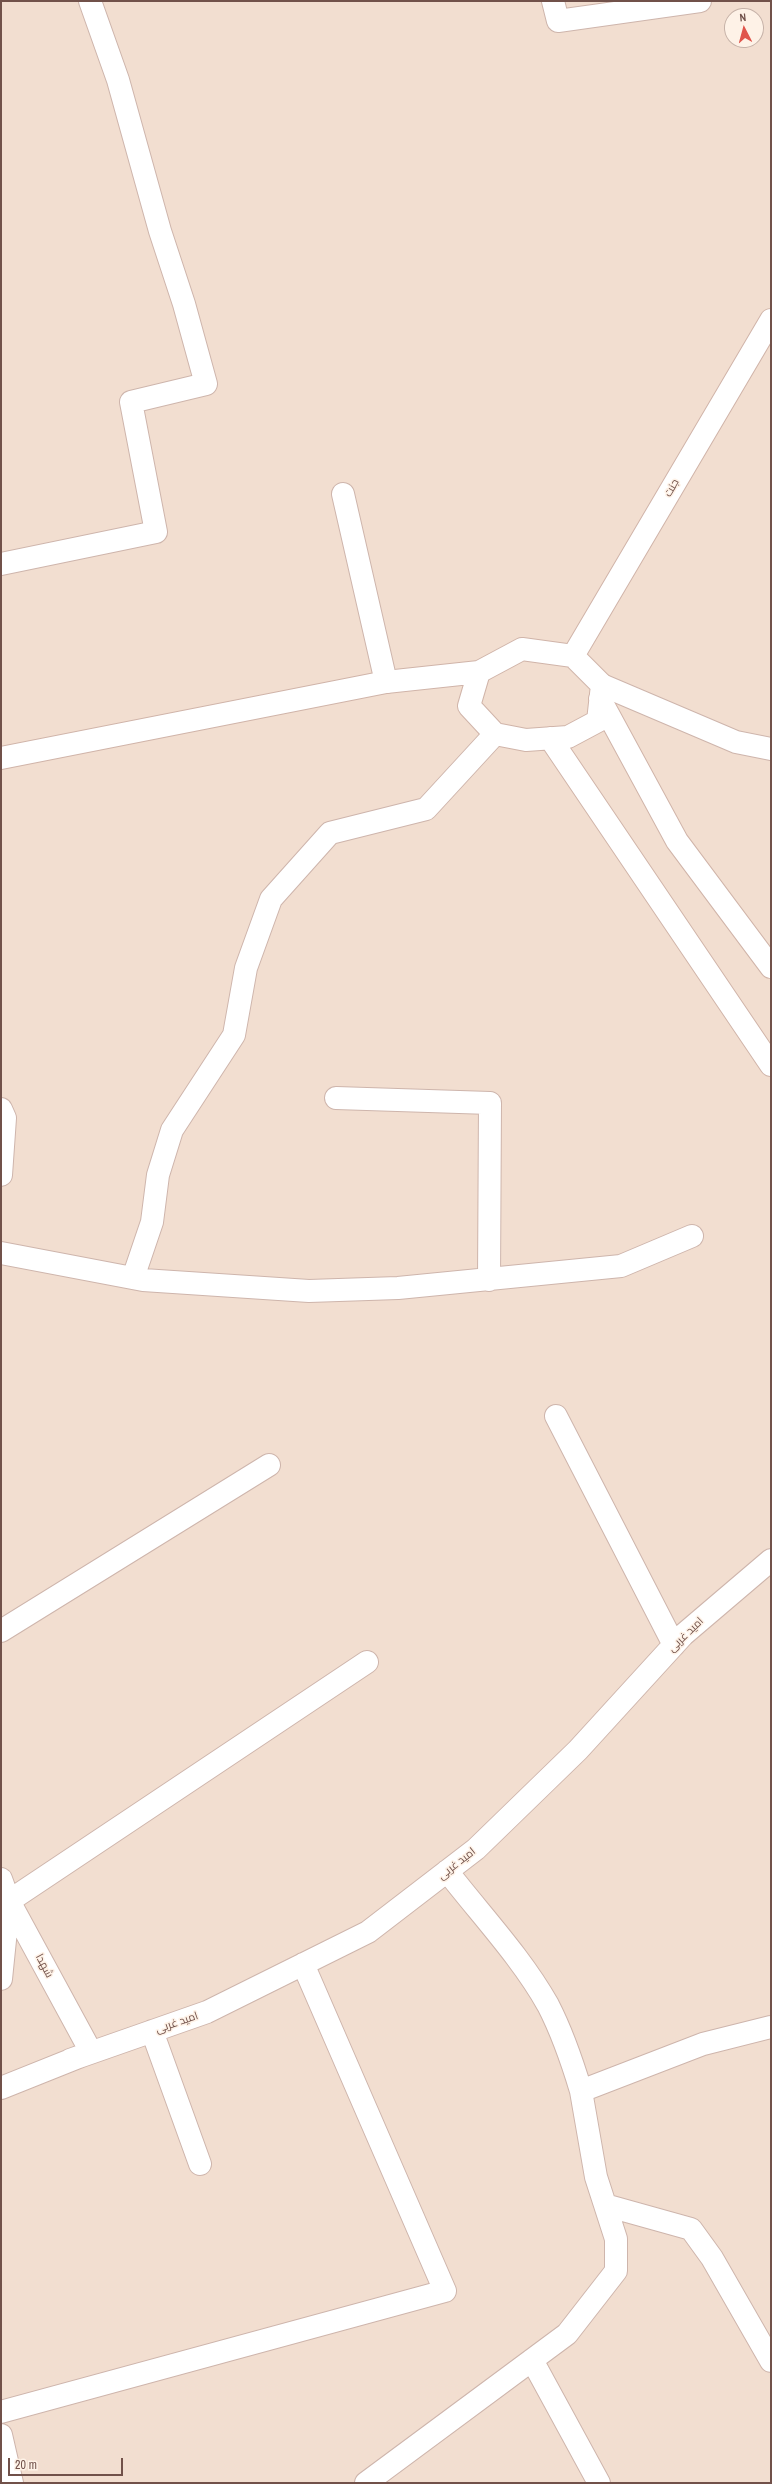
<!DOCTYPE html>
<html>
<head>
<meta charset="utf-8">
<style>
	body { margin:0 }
	#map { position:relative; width:772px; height:2484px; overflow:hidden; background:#fbede2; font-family:"Archivo Narrow",sans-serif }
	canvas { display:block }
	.frame { position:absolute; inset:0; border:2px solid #71514a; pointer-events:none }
	.north { position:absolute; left:724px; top:8px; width:40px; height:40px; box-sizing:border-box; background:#fef2e7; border:1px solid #c6b2a8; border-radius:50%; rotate:354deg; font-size:11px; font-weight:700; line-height:16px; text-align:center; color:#71514a }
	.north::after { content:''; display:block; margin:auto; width:14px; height:18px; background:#e0554b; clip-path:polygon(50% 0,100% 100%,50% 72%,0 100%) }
	.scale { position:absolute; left:8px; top:2458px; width:115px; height:18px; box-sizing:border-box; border:2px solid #71514a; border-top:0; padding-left:5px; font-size:12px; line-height:14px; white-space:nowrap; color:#71514a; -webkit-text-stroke:3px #fef2e7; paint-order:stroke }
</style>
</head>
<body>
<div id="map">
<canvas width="772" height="2484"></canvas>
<div class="frame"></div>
<div class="north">N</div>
<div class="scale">20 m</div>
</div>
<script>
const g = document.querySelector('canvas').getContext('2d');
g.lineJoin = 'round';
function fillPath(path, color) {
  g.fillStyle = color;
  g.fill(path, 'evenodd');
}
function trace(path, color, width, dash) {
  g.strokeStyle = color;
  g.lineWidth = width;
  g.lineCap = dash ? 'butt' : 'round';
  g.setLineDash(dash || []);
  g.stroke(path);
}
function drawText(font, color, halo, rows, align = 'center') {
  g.font = font + ' "Archivo Narrow",Cairo,sans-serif';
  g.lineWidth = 3;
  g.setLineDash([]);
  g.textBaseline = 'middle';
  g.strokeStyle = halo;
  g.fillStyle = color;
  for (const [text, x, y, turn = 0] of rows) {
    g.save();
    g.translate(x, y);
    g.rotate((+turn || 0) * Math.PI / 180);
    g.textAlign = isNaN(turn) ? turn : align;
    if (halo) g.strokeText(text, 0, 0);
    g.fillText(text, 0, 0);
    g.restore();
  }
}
fillPath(new Path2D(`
	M1,1h770v2482h-770zM732,16h24v24h-24z`), '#f2ded0');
const street = new Path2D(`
	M553,1l5,20 142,-20
	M343,494l43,188
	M1,564l155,-32 -25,-130 75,-18 -22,-80 -24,-73 -42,-151 -28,-79
	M602,685l134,57 35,7
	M336,1098l154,5 -1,177
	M1,1109l4,9 -4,57
	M1,1253l142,27 166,11 89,-3 223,-22 71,-30
	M133,1278l19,-56 6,-47 14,-45 62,-95 12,-67 25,-69 59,-66 96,-24 69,-75
	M556,1416l118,229
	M1,1631l268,-166
	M447,1871c34,44 74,86 101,134 14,27 24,56 33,86l122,-47 68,-17
	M1,1879l8,22 82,151 -90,36
	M9,1901l358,-239
	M1,1979l8,-78
	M152,2031l48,133
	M70,2060l137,-48 161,-80 108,-83 102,-99 105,-115 88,-75
	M605,2205l86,24 21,29 59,103
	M532,2360l67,123
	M1,2412l444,-121 -142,-327
	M1,2435l11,48
	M366,2483l201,-149 49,-63v-32l-20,-62 -15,-86`);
const secondary = new Path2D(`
	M522,649l51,7 29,29 -4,36 -30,16 -42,3 -31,-6 -26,-28 10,-34z
	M573,656l198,-336
	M600,699l77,142 94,126
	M550,738l221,327
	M1,758l385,-76 93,-10`);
trace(street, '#ceb5ac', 24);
trace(secondary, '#d0b4a9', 24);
trace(street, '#fff', 22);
trace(secondary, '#fff', 22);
drawText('11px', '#71514a', '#fef2e7', [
	["جنت",672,488,-60],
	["امید غربی",686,1635,-44],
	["امید غربی",457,1864,-38],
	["شهدا",44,1966,62],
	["امید غربی",177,2023,-19]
]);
</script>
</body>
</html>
